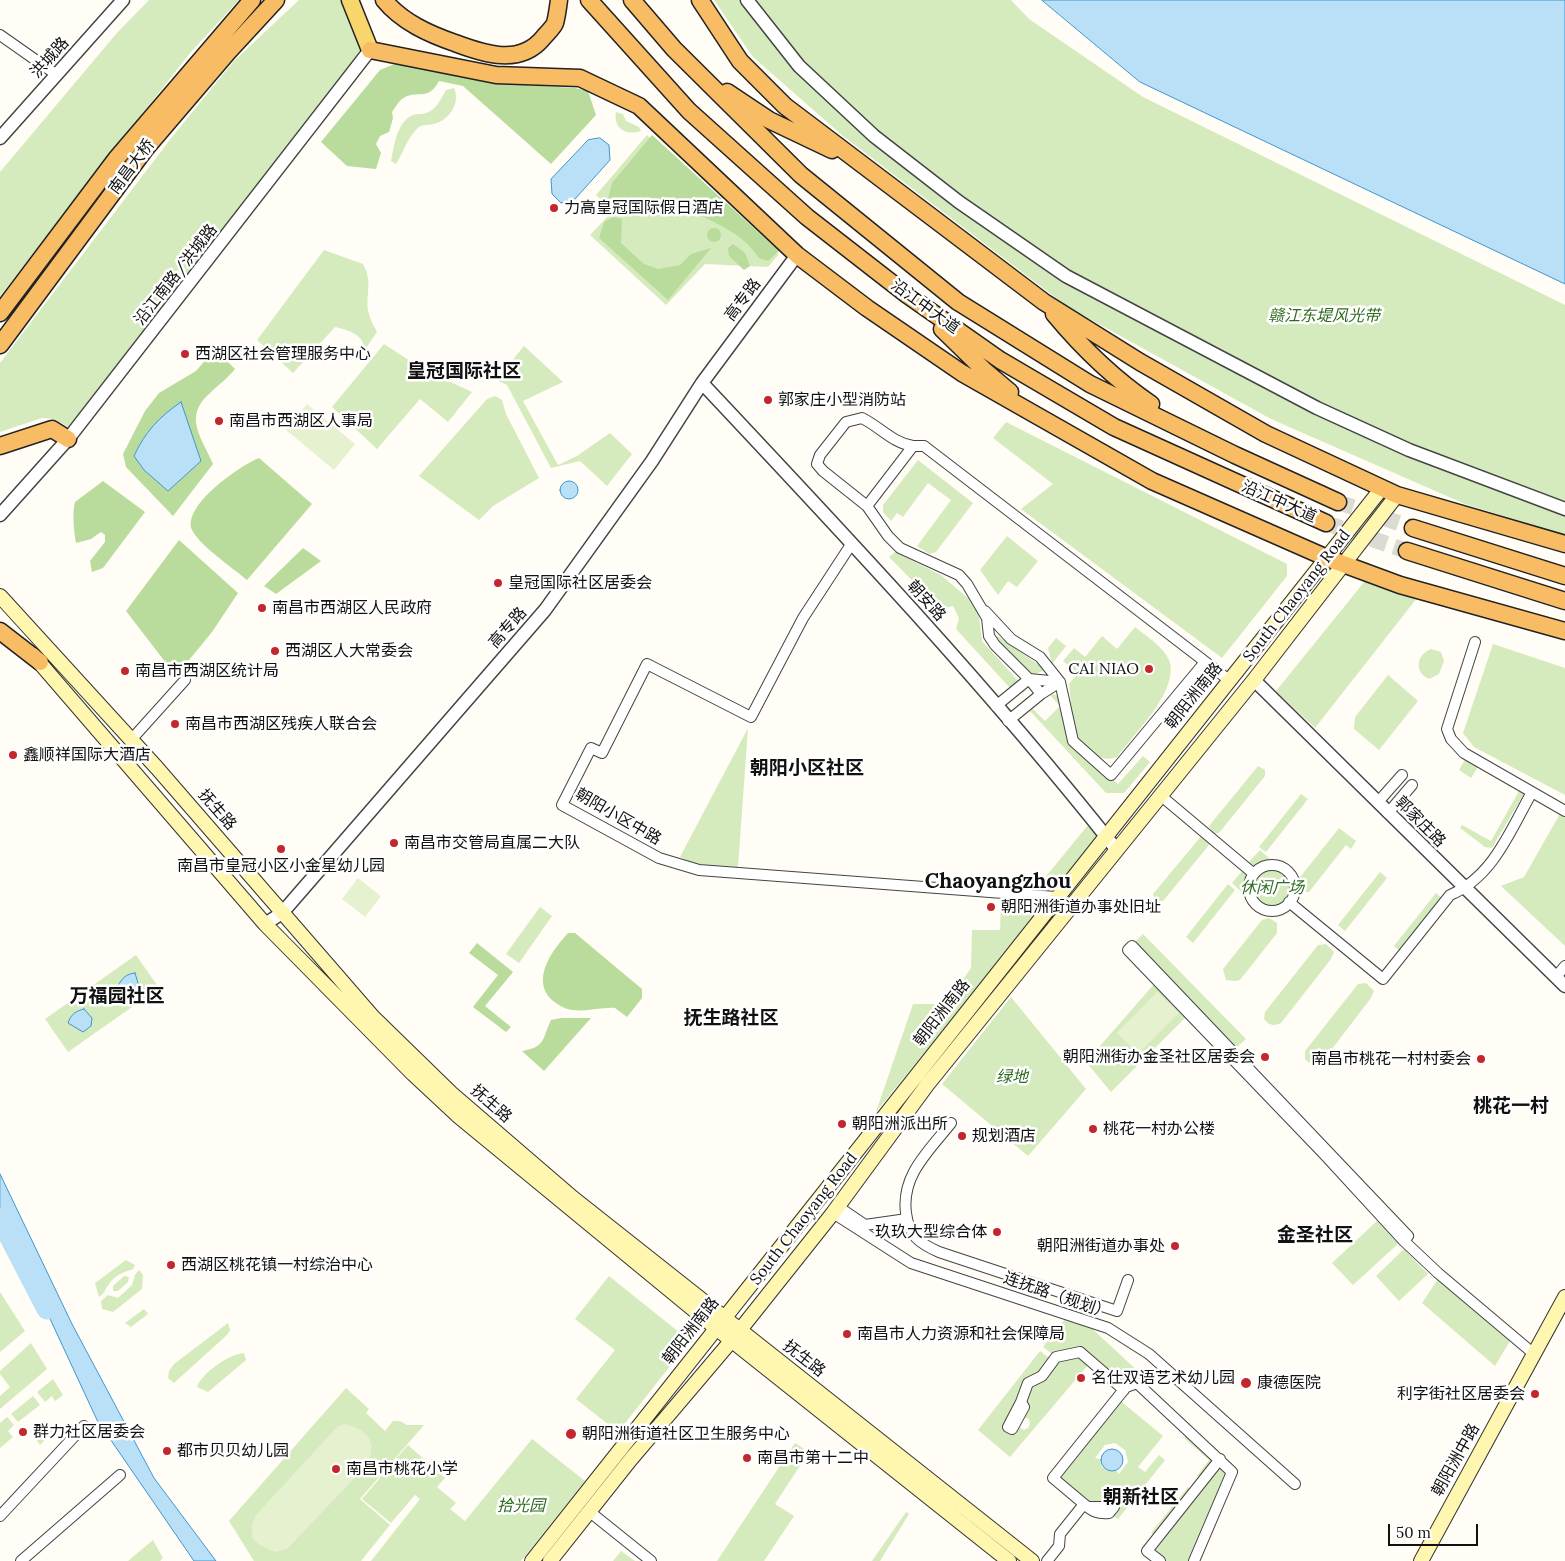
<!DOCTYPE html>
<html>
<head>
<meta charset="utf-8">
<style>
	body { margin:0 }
	#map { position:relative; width:1565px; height:1561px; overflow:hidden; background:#fffdf5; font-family:Lora,serif }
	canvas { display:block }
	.scale { position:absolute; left:1388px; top:1524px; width:90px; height:22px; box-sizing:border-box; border:2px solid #111; border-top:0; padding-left:6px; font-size:15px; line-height:18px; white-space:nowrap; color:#111; -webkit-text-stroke:4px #fff; paint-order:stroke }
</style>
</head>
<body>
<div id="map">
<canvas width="1565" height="1561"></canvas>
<div class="scale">50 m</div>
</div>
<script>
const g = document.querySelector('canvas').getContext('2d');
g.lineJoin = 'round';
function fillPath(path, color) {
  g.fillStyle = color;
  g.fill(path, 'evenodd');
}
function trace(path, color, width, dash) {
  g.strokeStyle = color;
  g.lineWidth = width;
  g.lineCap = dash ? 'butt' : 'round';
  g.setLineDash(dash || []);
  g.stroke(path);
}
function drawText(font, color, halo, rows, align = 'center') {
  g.font = font + ' Lora,"Noto Sans SC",serif';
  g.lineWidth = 5;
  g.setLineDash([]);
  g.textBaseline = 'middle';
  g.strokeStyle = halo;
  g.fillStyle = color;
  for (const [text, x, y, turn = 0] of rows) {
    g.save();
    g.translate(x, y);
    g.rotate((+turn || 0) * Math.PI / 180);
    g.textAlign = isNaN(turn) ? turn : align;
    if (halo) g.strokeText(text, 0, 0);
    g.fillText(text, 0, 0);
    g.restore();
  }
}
fillPath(new Path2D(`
	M149,0h90l-49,53 -190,243v-124l116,-138z
	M299,0h48l20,49 -299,378 -14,-8 -12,-1 -42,14v-69l172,-226 62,-76z
	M714,0h297l18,19 114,78 422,208v230l-100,-31 -194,-85 -203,-112 -225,-171 -90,-79z
	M454,88c7,15 -5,32 -20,36 -7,2 -13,-1 -18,6 -9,9 -13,23 -20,34l-5,-3c3,-14 5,-34 17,-43 4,-4 9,-4 14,-4 14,-2 18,-14 24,-24z
	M616,112l7,2 3,7 13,6 2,4c-14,5 -28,-2 -25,-19z
	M647,135l132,119 -11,13 -63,-3 -39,41 -76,-70 23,-24 -17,-16z
	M324,250l39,14c11,20 1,33 6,50 1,6 5,12 8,18l-13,19c2,-16 -16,-21 -29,-24l-42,46 -36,-33z
	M384,344l37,24 51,24 -24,30 -28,-23 -43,50 -45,-42z
	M524,346l39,36 -40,19 35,64 19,-9 33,-23 22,21 -25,32 -27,-25 -29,7 -44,-83 -11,-5z
	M495,396l7,4 4,14 33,64 -46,28 -14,14 -60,-44 68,-77z
	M1006,422l281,142v12l-65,82 -201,-149 32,-25 -60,-46z
	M918,460l55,43 -37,49 -7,2 -12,-8 34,-46 -23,-17 -25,34 -6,-4 -6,8 -8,-9v-7z
	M1007,536l31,25 -21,26 -9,-6 -10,14 -18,-25z
	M895,552l46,23 28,24 10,16 3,26 37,41 -9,6 -54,-59 3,-11 -6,-12 -13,3 -51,-52z
	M1365,581l52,17 -102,130 -39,-37z
	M1135,627c11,9 31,21 35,36 7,30 -36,71 -53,94 -18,7 -30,-8 -43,-19l-5,-54 9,-11 -15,-12 11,-13 11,9 17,-21 15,13z
	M998,636l48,34 -14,5 -35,-35 -2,-3z
	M1056,638l10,8 -14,18 -4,-16z
	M1493,644l72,24v127l-91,-48 -11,-14z
	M1431,649l10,3 3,9 -5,13 -10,5c-15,-7 -13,-24 2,-30z
	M1388,675l30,26 -39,49 -25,-21 1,-12z
	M1054,694c14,9 9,33 15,47l49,43 25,-28 7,6 -26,31h-18l-76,-82 3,-2 12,12 15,-15 -10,-11z
	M748,728l-10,139h-37l-21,-10z
	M1466,758l59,34 -33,56 -7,-1 -25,-19 2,-3 29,16 28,-50 -41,-24 -7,11 -12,-8z
	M1258,766l7,4v6l-46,57 -6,1 -4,-8z
	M1301,794l7,5 -42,53 -7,-5z
	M1561,812l4,2v132l-64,-60 23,-9z
	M1088,825l12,11 -224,276 37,-108h33l25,-36 1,-38h28l1,-24 15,1 1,-23 22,1z
	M1339,828l17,13 -5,8 -5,-4 -37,47h-7l-5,-7v-4z
	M1202,835l8,7 -1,3 -46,56h-8l-2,-7z
	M1260,850l10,9 -17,10 -6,-5z
	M1254 888a18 18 0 1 1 36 0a18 18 0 1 1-36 0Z
	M1243,870l5,4 -4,20 -12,-11z
	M1380,872l7,6 -42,53 -7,-6z
	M1228,884l7,6 -42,53 -7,-6z
	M1436,893l7,6 -42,53 -7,-6z
	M540,907l12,9 -33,47 -13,-9z
	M1269,918l8,5v10l-37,47 -5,1 -9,-1 -3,-11 39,-49z
	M1143,934l103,105 -10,9 -102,-105z
	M1326,944l8,8 -3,7 -50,64c-7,3 -12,3 -17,-4l1,-7 53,-67z
	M136,955l23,33 -91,64 -23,-33z
	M1155,983l32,33 -76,76 -25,-30z
	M1366,983l8,8 -3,7 -49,64c-8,2 -12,3 -17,-3v-8l53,-67z
	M1011,997l75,92 -58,67 -86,-72z
	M1378,1220l21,23 -46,42 -21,-22z
	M1404,1249l24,25 -29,27 -23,-25z
	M126,1260l9,5 -2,4c-9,3 -18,6 -24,15 -4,5 -4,9 -10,13l-4,-14z
	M139,1270l4,5 -1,14 -29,23 -11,-3 -1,-8 7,-6 10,3 14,-13 3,-10z
	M124,1276l5,1 -1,5 -10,9h-5v-5z
	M609,1276l81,65 -72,91 -42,-33 39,-49 -40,-31z
	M1438,1279l72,62 -15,25 -73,-63z
	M0,1292l25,39 -25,21z
	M144,1309l4,5 -17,13 -6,-4z
	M1072,1310l70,65 -16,12 -9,11 46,38 -25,31 7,5 14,-17 6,5 -47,59 -27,-15 -35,-29 57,-72 -4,-3 8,-10 -29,-25 -78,92 -32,-27 62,-79 13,10 3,-4 -13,-10zM1019,1415l10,4 1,5 -2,4 -4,2 -9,-5zM1115,1443l10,7 3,12 -9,12 -2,-3h-8l-7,-4 -2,-8 -5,-1 10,-13z
	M228,1323l2,7 -2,4 -54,49 -6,-5 1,-7 5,-7z
	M31,1343l16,26 -47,40v-13l10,-9 -10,-13v-3z
	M244,1353l2,7 -38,32 -11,-5c5,-14 32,-33 47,-34z
	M53,1379l10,16 -8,6 -3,-5 -7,6 -8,-10z
	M346,1388l23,21 -3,4 19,18 8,-10h7l7,4h17l-64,74 30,26 -29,36h-107l-25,-40z
	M33,1396l7,9 -22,17 -7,-8z
	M7,1417l7,8 -6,6 5,6 -13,11v-25z
	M53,1424l3,5 -16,16 -5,-7z
	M1190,1431l30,28 -17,22 -6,-5 12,-16 -25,-22z
	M532,1439l53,42 -64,80h-150l49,-62 -5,-4 -24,28 -29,-24 46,-54 37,33 -8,9 19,16 -6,6 15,12z
	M795,1443l14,9 -34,52 19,12 -30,45h-47z
	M1223,1462l9,10 -43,89h-29l-8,-6z
	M1188,1487l6,5 -37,46 -6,-5z
	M906,1512l3,2 -29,47h-8z
	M153,1540l10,18 -3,3h-32z
	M621,1551l14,10h-22z`), '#d5ebbd');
fillPath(new Path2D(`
	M402,61l91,22 82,5 13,3 8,24 -45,49 -88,-78 -24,-5c-12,22 -22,7 -37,18 -4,3 -7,9 -10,13l1,6 -4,14 -9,4 -4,8 5,9 -5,16 -29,-3 -26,-24 59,-72z
	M652,135l127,116 -11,10 -9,-3c-20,-30 -47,-33 -74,-53 -21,5 -28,6 -50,3l2,-5 -18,1 -11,-5 4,-16z
	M613,217l9,2 -1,24 23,21 14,5 22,-4 11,-11 20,-6 -43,52 -69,-62 5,-16z
	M707 235a7 7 0 1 1 14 0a7 7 0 1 1-14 0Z
	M733,244l12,9 5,13 -6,4 -15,-14 -1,-8z
	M219,353l16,16c-8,10 -17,16 -26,25 -26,23 -7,44 4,70l-40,52 -47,-49 -3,-13 22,-43 14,-18 37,-22 12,-14z
	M259,458l53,46 -65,76c-14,-12 -47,-34 -55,-50 -10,-24 47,-64 67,-72z
	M103,481l42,31 -42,56 -11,4 -2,-11 15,-19v-7l-4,-3 -10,7 -15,4c-2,-11 -4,-31 -1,-41z
	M179,540l59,53 -26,39 -36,44 -50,-65z
	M303,548l18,13 -45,33 -12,-8z
	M568,933h7l67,56v9l-15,19 -12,-9c-14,-1 -28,4 -43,2 -7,-1 -14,-5 -20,-10 -22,-20 1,-51 16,-67z
	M477,943l36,29 -28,34 26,21 -5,5 -33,-25 25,-32 -29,-22z
	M561,1018h30l-47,53 -22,-20c24,-4 20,-12 29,-31z`), '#b9dc9c');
fillPath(new Path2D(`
	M307,404l48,40 -21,26 -48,-40z
	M358,878l23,18 -16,21 -23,-18z
	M1157,992l22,21 -41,41 -21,-21z
	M344,1424c24,5 35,19 22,42l-79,83 -12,3 -17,-8 -6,-7v-13l4,-9 81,-88z`), '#e6f2cf');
const water = new Path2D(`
	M1042,0h523v284l-425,-202z
	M600,138l9,7 1,15 -35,39 -14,4 -9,-9 -1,-15 37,-39z
	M181,402l20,59 -33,30 -24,-21 -10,-14c11,-24 25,-39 47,-54z
	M560 490a9 9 0 1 1 18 0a9 9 0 1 1-18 0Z
	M135,973l5,17 -7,6 -8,-1 -7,-9c4,-8 8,-12 17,-13z
	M84,1009l8,9 -1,8 -8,6 -15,-9c3,-9 8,-12 16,-14z
	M0,1174l72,150 82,154 62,83h-22l-97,-141 -97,-209z
	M1101 1460a11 11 0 1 1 22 0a11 11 0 1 1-22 0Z`);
fillPath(water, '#b9e0f7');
trace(water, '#3f96cf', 1);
trace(new Path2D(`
	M0,1218l47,91`), '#b9e0f7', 21);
trace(new Path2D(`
	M1338,502l75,26
	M1326,523l81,28`), '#dbdad3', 16, [16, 8]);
const minor = new Path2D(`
	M0,35l57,40
	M867,506l-44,-35 -6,-7 3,-9 26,-33 16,-4c18,9 31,25 51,28
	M852,543l-49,75 -52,99 -104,-53 -45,89 -11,-5 -29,57 97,53 40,12 357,27
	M985,611l26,28 29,18 20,25 13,59 38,34 94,-113
	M1475,642l-28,87 4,10 13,14 101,58
	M1041,694l19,-12 -31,-3 -34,-34 -6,-9 -2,-18 -20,-34 -8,-9 -59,-27 -12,-12 -21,-30 46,-60h11l305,234
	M996,706l33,-27 12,15 -33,27
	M131,740l54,-60
	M1160,795l94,79
	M1378,802l24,-27
	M1388,813l24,-28
	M1249 888a23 23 0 1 1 46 0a23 23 0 1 1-46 0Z
	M1289,902l94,77 67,-84c43,-18 60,-64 82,-103
	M1556,977l9,-11
	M951,1123c-22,28 -50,52 -45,90 3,23 13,30 33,39l178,59 11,-31
	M837,1206l28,19 42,-6
	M833,1213l78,50 197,65 41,26 146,130
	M1404,1241l4,-5 -276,-290 -4,4 196,204 80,87 34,32 96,81
	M1021,1402l-13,25 4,2 12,-22 -3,-5 7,-19 14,-7 14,-19 24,-5 44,38
	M1084,1504c9,8 14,10 25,9l5,-6h-26
	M590,1512l61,49
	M0,1516l84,-90
	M21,1561l99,-86
	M1047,1561l12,-15 1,-12 24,-30 -31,-26 73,-91 11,-4 95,89 -38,89
	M1160,1561l-13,-10 73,-92`);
const tertiary = new Path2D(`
	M747,0l52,66 75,70 85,66 107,74 251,132 92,42 156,59
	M0,138l123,-138
	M702,383c142,151 285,303 414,466
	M0,515l68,-76 302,-389
	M1254,680l311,306
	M265,924l17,-11 263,-303 107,-149 50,-78 95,-128`);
const secondary = new Path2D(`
	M0,596l157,172 216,249 78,76 122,105 459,363
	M33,655l232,269 148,150 44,41 259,213 293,233
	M532,1561l850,-1073
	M550,1561l81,-102 101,-119 101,-127 94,-128 327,-405 143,-185
	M1421,1561l144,-264`);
const primary = new Path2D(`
	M350,0l20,50`);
const trunk = new Path2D(`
	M384,0c18,22 45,34 71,43 29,11 65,23 88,-5 4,-5 10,-10 12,-15 2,-7 3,-16 4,-23
	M589,0l100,111 118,106 99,77 94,66 114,67 212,96
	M632,0l42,49 127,126 157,127 132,82 145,71 103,47
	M700,0l40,61 45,45 259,196 96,60 126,72 131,61 168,49
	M370,50l126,25 84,3 59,28 158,149 70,53 95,65 190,108 175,77 73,27 165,46
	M727,92l42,28 63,30
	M0,313l116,-154 136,-159
	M1054,314c29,35 59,64 97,90
	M942,329l43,42 25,21
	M0,345l146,-197 82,-96 48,-52
	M0,446l52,-17 16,10
	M1413,528l152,48
	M1407,551l158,50
	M0,631l40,31`);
trace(minor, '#444', 12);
trace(tertiary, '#444', 15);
trace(secondary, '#333', 16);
trace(primary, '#222', 19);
trace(trunk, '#222', 19);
trace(minor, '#fff', 10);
trace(tertiary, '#fff', 12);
trace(secondary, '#fff6b0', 14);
trace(primary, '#f9d66b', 16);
trace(trunk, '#f7bc64', 16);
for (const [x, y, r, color] of [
	[554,208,5,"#c4262e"],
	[185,354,5,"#c4262e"],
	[768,400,5,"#c4262e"],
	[219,421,5,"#c4262e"],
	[498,583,5,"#c4262e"],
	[262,608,5,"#c4262e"],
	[275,651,5,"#c4262e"],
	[1149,669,5,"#c4262e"],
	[125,671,5,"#c4262e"],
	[175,724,5,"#c4262e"],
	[13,755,5,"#c4262e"],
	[394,843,5,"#c4262e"],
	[281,849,5,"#c4262e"],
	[991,907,5,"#c4262e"],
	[1265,1057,5,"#c4262e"],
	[1481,1059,5,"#c4262e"],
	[842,1124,5,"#c4262e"],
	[1093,1129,5,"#c4262e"],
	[962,1136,5,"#c4262e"],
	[997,1232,5,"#c4262e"],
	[1175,1246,5,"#c4262e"],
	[171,1265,5,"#c4262e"],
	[847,1334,5,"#c4262e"],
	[1081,1378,5,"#c4262e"],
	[1246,1383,6,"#c4262e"],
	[1535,1394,5,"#c4262e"],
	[23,1432,5,"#c4262e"],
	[571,1434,6,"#c4262e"],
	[167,1451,5,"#c4262e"],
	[747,1458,5,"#c4262e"],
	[336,1469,5,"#c4262e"]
]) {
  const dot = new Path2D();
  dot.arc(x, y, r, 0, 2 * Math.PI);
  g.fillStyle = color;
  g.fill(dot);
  trace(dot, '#fff', 2);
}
drawText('16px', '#111', '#fff', [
	["洪城路",50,58,-48],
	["南昌大桥",132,167,-53],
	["沿江南路/洪城路",176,275,-52],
	["高专路",743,300,-53],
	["沿江中大道",925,307,36],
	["沿江中大道",1279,502,24],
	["South Chaoyang Road",1297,596,-52],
	["朝安路",926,601,48],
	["高专路",508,628,-49],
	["朝阳洲南路",1194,696,-51],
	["抚生路",217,810,49],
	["朝阳小区中路",618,817,30],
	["郭家庄路",1420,822,45],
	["朝阳洲南路",942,1013,-52],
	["抚生路",491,1104,41],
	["South Chaoyang Road",804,1219,-52],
	["连抚路（规划）",1057,1296,19],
	["朝阳洲南路",691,1331,-52],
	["抚生路",804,1359,38],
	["朝阳洲中路",1456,1460,-61]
]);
drawText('16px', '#111', '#fff', [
	["力高皇冠国际假日酒店",564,208],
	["西湖区社会管理服务中心",195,354],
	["郭家庄小型消防站",778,400],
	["南昌市西湖区人事局",229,421],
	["皇冠国际社区居委会",508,583],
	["南昌市西湖区人民政府",272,608],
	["西湖区人大常委会",285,651],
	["CAI NIAO",1139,669,"right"],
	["南昌市西湖区统计局",135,671],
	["南昌市西湖区残疾人联合会",185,724],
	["鑫顺祥国际大酒店",23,755],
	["南昌市交管局直属二大队",404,843],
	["南昌市皇冠小区小金星幼儿园",281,866,"center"],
	["朝阳洲街道办事处旧址",1001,907],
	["朝阳洲街办金圣社区居委会",1255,1057,"right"],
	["南昌市桃花一村村委会",1471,1059,"right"],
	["朝阳洲派出所",852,1124],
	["桃花一村办公楼",1103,1129],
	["规划酒店",972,1136],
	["玖玖大型综合体",987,1232,"right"],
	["朝阳洲街道办事处",1165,1246,"right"],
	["西湖区桃花镇一村综治中心",181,1265],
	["南昌市人力资源和社会保障局",857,1334],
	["名仕双语艺术幼儿园",1091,1378],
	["康德医院",1257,1383],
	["利字街社区居委会",1525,1394,"right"],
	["群力社区居委会",33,1432],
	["朝阳洲街道社区卫生服务中心",582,1434],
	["都市贝贝幼儿园",177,1451],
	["南昌市第十二中",757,1458],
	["南昌市桃花小学",346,1469]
], 'left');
drawText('italic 16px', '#2f6b1f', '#fff', [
	["赣江东堤风光带",1324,316],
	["休闲广场",1272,888],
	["绿地",1012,1077],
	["拾光园",521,1506]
]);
drawText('bold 19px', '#111', '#fff', [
	["皇冠国际社区",464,372],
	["朝阳小区社区",807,769],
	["万福园社区",117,997],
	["抚生路社区",731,1019],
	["桃花一村",1511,1107],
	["金圣社区",1315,1236],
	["朝新社区",1141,1498]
]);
drawText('bold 21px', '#111', '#fff', [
	["Chaoyangzhou",998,882]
]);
</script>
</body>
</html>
